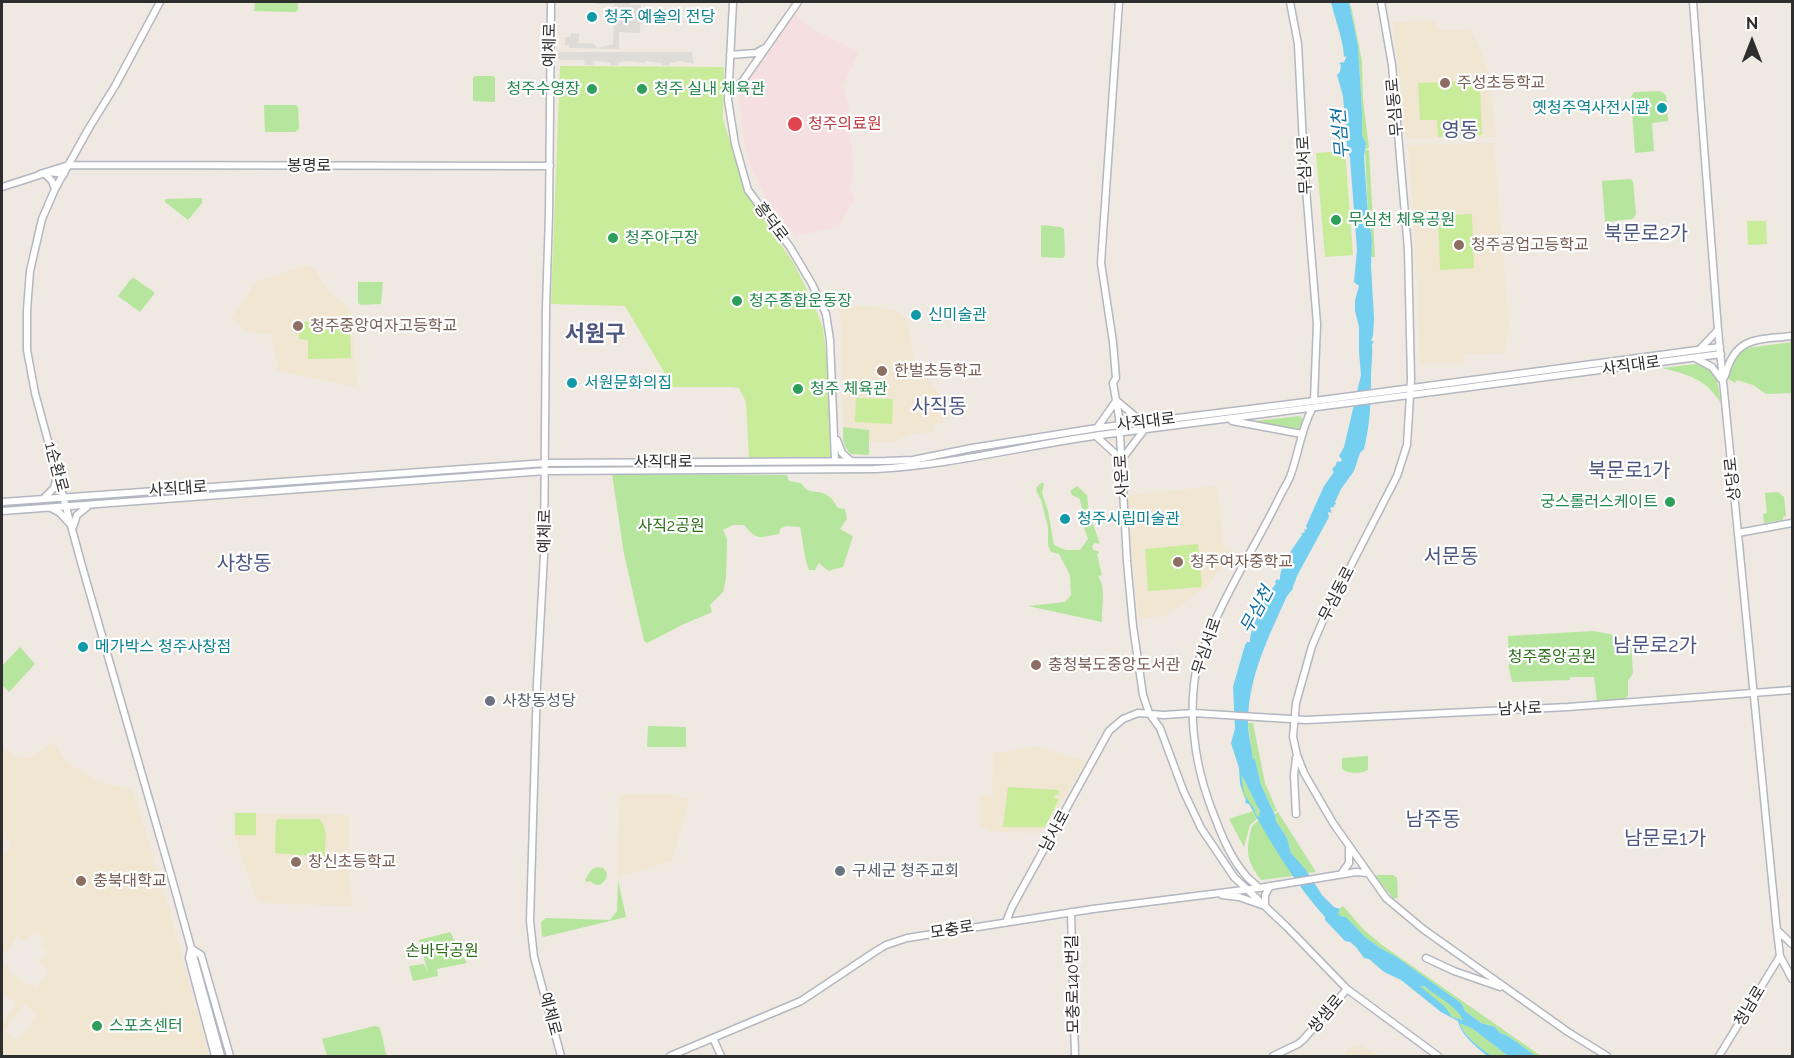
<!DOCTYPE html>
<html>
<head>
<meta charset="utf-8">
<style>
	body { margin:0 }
	#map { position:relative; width:1794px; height:1058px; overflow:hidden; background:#efe9e1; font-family:Raleway,sans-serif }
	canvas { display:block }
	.frame { position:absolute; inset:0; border:3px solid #2e2e2e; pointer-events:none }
	.north { position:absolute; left:1722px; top:12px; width:60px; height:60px; -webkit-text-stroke:4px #fff; paint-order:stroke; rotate:0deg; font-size:16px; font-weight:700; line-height:24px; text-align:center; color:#2e2e2e }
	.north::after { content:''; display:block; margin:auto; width:21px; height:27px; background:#2e2e2e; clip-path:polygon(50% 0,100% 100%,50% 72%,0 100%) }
</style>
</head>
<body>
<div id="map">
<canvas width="1794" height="1058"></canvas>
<div class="frame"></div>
<div class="north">N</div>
</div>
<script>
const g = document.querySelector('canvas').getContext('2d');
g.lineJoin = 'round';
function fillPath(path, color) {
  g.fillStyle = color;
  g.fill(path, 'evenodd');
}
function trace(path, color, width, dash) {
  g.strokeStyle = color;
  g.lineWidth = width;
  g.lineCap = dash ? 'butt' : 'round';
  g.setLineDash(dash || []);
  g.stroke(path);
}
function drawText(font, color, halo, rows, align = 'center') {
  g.font = font + ' Raleway,"Noto Sans KR",sans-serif';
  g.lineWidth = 4.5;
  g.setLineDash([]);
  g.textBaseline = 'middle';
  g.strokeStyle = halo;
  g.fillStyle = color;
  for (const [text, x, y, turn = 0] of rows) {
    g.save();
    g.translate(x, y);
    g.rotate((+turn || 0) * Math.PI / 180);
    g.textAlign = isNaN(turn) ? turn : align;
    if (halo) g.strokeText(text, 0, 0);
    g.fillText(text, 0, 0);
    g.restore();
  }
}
fillPath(new Path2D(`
	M1433,20l7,11 30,-2 8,16 11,28 7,64 -90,2 -13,-117z
	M1494,143l15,183 -4,27 -41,1 1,9h-45l-5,-126 -7,-92z
	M309,265l6,5 16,24 15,11 7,10 4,72 -79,-16 -7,-37 -21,-1 -19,-15 26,-37z
	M844,305l34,2 18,4 11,9 7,38 10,17 20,25 2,7 -6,7 4,8 -10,3 -1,8h-20l-19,9 -25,-1v-11l-26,-3 -2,-102 -1,-10 -4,-8z
	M1217,486l7,63 11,1 -27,35 -14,11 -30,20 -25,2 -9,-73 -2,-50z
	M53,742l12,19 22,14 13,7 33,8 35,116 41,150h-207v-33l14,-19 -14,-11v-136l9,-13 -9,-7v-91l10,9 17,3zM34,931l12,9 -4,7 5,4 -8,11 8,6 -1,2 2,2 -11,16 -6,-4 -2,1 -21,-14 2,-4 -8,-5 1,-6 14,-20 9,6zM24,1004l13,10 -19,27 -13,-10z
	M1037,746l48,15 -36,64 -4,4 -7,4 -50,-2 -1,-3 -7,-1 1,-32h11l2,-42 15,-1 9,-3z
	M620,794h51l18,5 -17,62 -55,16z
	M234,813l115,2v65l4,24 -1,2 -91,-3 -5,-5 -21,-60z
	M1360,1045l20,11h-36l4,-7z`), '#f0e6d1');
fillPath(new Path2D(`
	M792,12l22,18 44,21v3l-15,32 7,23 -2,7v14l4,16 1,33 -3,8 5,12 -14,22 -1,6 -45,9 -15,-20 -10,-11 -9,-16 -10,-22 -6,-22 -6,-42 3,-17 4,-9z`), '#f5dfe0');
fillPath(new Path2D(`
	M255,2h43v8l-3,2 -41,-1z
	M1350,5h1l11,56 1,39 6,48 -4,1 1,-6 -4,-6v-26l-4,-65z
	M475,76h18l2,2v24l-22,-1v-23z
	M1660,91l6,4 2,26 -16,2 2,28 -19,2 -4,-56 3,-5z
	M264,105h31l3,2 1,22 -4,3h-30z
	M1365,150h4l6,107h-4l1,-18 -4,-24z
	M1630,179l3,2 3,33 -3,5 -28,3 -3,-41z
	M202,198v5l-14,17 -23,-18v-3z
	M1041,225l20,2 3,2 1,26 -2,3 -22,-1z
	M134,278l20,14v2l-14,18 -22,-16 13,-17z
	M358,282h25l-2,22 -20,1 -3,-2z
	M1792,342v51l-26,1 -13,-9 -16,-5 -2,3 -8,-5 1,-10 12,-19z
	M1696,364l10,3 10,8 5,28c-17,-25 -29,-27 -59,-35z
	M1300,416l3,4 -4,11 -53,-9z
	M843,427l26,3v25l-18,-1c-9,-8 -8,-16 -8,-27z
	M612,474l175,1 2,6 12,2c10,15 15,4 27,13 5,3 7,8 10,12l7,1 2,10 -7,10 13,7 -10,31 -15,4 -9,-8 -4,7h-6c-5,-14 -6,-29 -9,-43l-14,-1 -6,3 -1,5c-19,3 -21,8 -35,-9h-11l-10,5 4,9 -1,40 -3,13 -13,13 2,7 -30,13 -35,18 -3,-2 -20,-87z
	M1042,482l2,2 -2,9 6,18 6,34 12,5h14l8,-11 -6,-17 1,-7 -3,-16 -8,-4 -2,-4 7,-5 10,9 2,18 11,31 -5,-1 -3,3 1,4 5,1 1,2 -2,1 5,21 -4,1c9,14 3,30 4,46l-74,-16 37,-4 6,-7 -1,-20 -11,-21 -8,-2 -3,-7v-18l-7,-27 -5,-10 1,-3z
	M1778,492l6,5 2,19 -3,1v3l-19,3 -1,-9 4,-1 -2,-20z
	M1594,631l20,4 1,7h16l2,31 -5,8v15l-4,4 -27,2 -3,-25h-24v3l-58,2 -3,-14 -1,-32z
	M20,647l15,17 -26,28 -7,-7v-19z
	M1248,723h5l12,60 12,28 -3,1 -13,-27 -6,-25h-2z
	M648,726l38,1v20h-39z
	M1368,756v14c-7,4 -20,4 -26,-1v-11z
	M1248,761c4,11 8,21 9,32l-2,1 -4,-5 10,26 -2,2 -3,-2 2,3 -8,7 -6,22 -15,-28 24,-8 2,4c-1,-9 -7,-12 -11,-19 -3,-6 -3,-15 -3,-22l6,12h2l-6,-17z
	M1278,812l38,60 -9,1 -16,-20 -4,-15 -11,-17 -1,-7z
	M1259,820l34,56 -32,4c-16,-21 -15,-31 -9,-54z
	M597,867l6,1 4,5 -1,6 -6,6 -6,-1 -4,-3 -3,1 -2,-2 6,-10z
	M1377,875h16l4,3 1,20h-5l-17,-21z
	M618,880l8,37 -82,20 -2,-1 -1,-14 5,-4 64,2 7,-9z
	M1343,906l21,24 18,15 159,111h-5l-7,-3 -20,-17 -9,-3 -5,-6 -14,-4 -16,-12 -4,-8 -66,-47 -15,-8 -15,-11 -19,-20 -6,-1 -3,-3 2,-4z
	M450,932l17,31 -30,6 1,7 -25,5 -4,-15 15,-2 4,8 -9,-32z
	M1421,985c12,6 37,23 43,35l-12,-3 -32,-30z
	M1459,1022l14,7 35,27c-5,0 -11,1 -15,0 -9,-2 -32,-25 -34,-34z
	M375,1026l4,1c5,10 4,19 8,29h-60l-5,-17z`), '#b6e59e');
fillPath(new Path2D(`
	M560,66l164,1 -1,52 23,74 48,71 19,38 10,26 4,35 4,95 -82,1 -3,-57 -7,-14 -8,-1h-58l-48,-81 -74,-2z
	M1471,81v6h9l2,48 -44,2 -1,-17h-17l-2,-37z
	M1345,151l8,104 -28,2 -9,-104z
	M1472,214l2,54 -34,2 -2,-55z
	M1747,221h19l1,23 -19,1z
	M345,321l5,4 1,33 -43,1v-19l-9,-1v-13h4l1,-4z
	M856,398l37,1 -1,25 -37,-2z
	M1198,544l4,43 -54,4 -3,-42z
	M1008,787l51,3v4l-5,2 1,2 4,1 -14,28h-42z
	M235,813h21v22h-21z
	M278,819h41c10,8 6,26 6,38l-50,-4 1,-32z`), '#c9ec9a');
fillPath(new Path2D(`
	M596,2h34v3h11l-1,28 -21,-1v17l-50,-1v-3h-4v-8h6v-4l8,1v9l15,1 3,4 16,-4 1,-40h-18z
	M560,52h132l2,12 -15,-3 -9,2v2h-8v-2l-17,-2v2l-19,-2 -8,2v2h-8v-2l-13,-2 -3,1 -1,3h-8l-1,-5h-23l-5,-2v-4z`), '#dfdcd8');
fillPath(new Path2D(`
	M1331,2h18l9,44 4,65v25l4,7 -2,14 4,58 4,24 -1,27 3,52 -1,18 -2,4 3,2 -2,2c1,11 -1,22 -1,33 0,25 -1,48 -7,72l-4,4 -6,18 -13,18 -6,13 1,2 -2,1v2l-4,1 2,5 -3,-1 -1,1 1,4 -32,59 -5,14 -5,6c-18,40 -39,81 -39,127 0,12 4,24 5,37l2,-1 6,26 14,30 1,6 11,17 4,15 15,17 16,25 12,12 6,2 -2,4 2,3 6,1 19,20 15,11 15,8 66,47 4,8 16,12 14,4 5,6 8,3 28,20h-28l-35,-27 -13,-6c2,11 22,27 32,33h-4c-11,-8 -27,-21 -30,-35l-17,-9 -40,-32 -17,-8 -15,-13 -5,-1 -8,-11 -6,-5 -5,-1 -20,-21v-3c-30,-33 -54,-74 -76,-113l-4,-1 1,-3 -6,-16 -1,-16 -8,-25 4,-14 -2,-42 12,-42 2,-3h3c-1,-11 17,-49 26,-58l-1,-2 2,-3 2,1 1,-1c0,-15 14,-32 22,-44l-1,-1 4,-2 -1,-3 2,1 1,-2 -1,-2 18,-40 10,-14 -2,-3 4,-4 1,-4 3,1 2,-2 -3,-4 5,-9 17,-72 -2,-23v-25l-4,-16v-11l4,-14 -5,-4 3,-32 -7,-92 -3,-12 -4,-50 -6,-21 3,-3 1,-7 -2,-2 5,-1 2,-4v-2l-2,1c-1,-19 -9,-37 -13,-55zM1241,775c8,12 12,24 19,36l-1,6 -3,-2 -2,-6 -10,-15zM1420,986h4c12,10 33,20 39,34l-11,-3 -7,-10z`), '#75cff0');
const secondary = new Path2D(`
	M160,2l-45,84 -26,42 -34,61 -13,30 -12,52 -3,39v40l8,43 47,173 90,313 49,177
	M551,2l-2,212 -3,94 -2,247 -7,129 -7,237 4,36 27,99
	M733,2l-5,98 7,44 13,46 42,57 22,37 14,30 4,26 5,121
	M1119,2l-18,261 12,79 3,36 -3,5 6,34 8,144 6,65 10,69 6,18 11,15 23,62 18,38 33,49 53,50 60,62 91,67
	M1290,2l8,42 6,120 13,160 -3,77
	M1381,2l11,63 16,184 3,130 -4,66 -10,31 -73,142 -12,28 -16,57 -3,34 4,18 7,18 29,50 53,75 37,31 145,103 39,24
	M1693,2l25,328 59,601 3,25 12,23
	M730,55l26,-2 7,-4
	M729,90l13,-8 56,-80
	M44,173l8,8 3,8
	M40,174l29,-9 481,1
	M2,187l47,-15 15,2
	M1699,350l19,-20
	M1695,358l17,9 9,12
	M1725,376c10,-40 32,-36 67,-40
	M1117,401l25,21
	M1232,421l70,13
	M1097,428l19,-27
	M1096,436l25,23
	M837,440l5,13 9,8
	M1122,459l22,-29
	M44,498l10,-10 3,-11
	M2,502l544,-39 340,-2 27,-1 59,-12 125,-20 225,-28 398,-53
	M51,508l9,5 10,11
	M2,511l544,-40 329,-2c79,-4 155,-25 233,-35 204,-27 409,-52 613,-80
	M73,527l4,-12 10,-8
	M1738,533l54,-10
	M1296,814l-2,-39 2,-17
	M1341,874l8,-11v-15
	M1259,888c-5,-5 -12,-10 -16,-16 -16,-20 -25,-46 -34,-70 -15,-42 -22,-95 -11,-140 3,-8 7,-17 10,-25 20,-50 50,-95 73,-143 3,-6 8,-13 10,-20 8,-22 10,-45 21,-65
	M1222,895l17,2 23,8
	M1265,906v-11l5,-9
	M1071,912l4,144
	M1006,922l6,-15 97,-176 14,-12 15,-6 26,2 29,-2 113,7 262,-13 224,-17
	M1778,931l14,13
	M191,949l-2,9 26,98
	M192,949l9,6 29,101
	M1426,958l28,13 46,16
	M713,1038l8,18
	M670,1056l131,-55 75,-50 10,-6 21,-7 186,-29 166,-21 97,-16 11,1
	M1273,1056l25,-12 5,-4 44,-51
	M1719,1056l61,-100`);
trace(secondary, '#b4b7c1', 9);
trace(secondary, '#fff', 6);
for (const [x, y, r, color] of [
	[592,17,6,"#0f9aa8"],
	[1445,83,6,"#8d6e63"],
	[592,89,6,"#2e9e5b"],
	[642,89,6,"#2e9e5b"],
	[1662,108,6,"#0f9aa8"],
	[795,124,8,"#e0444e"],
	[1336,220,6,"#2e9e5b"],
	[613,238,6,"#2e9e5b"],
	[1459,245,6,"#8d6e63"],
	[737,301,6,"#2e9e5b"],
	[916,315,6,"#0f9aa8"],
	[298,326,6,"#8d6e63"],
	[882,371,6,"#8d6e63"],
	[572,383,6,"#0f9aa8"],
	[798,389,6,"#2e9e5b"],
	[1670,502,6,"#2e9e5b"],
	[1065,519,6,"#0f9aa8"],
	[1178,562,6,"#8d6e63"],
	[83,647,6,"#0f9aa8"],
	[1036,665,6,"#8d6e63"],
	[490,701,6,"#6b7280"],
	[296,862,6,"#8d6e63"],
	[840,871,6,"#6b7280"],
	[81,881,6,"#8d6e63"],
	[97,1026,6,"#2e9e5b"]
]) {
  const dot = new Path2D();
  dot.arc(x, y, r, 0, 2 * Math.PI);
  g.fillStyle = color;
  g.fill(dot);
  trace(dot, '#fff', 2);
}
drawText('16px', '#0d838f', '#fff', [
	["청주 예술의 전당",604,17],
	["옛청주역사전시관",1650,108,"right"],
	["신미술관",928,315],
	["서원문화의집",584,383],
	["청주시립미술관",1077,519],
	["메가박스 청주사창점",95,647]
], 'left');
drawText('16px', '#2e2e2e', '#fff', [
	["예체로",550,45,-89],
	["무심동로",1395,107,-95],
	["무심서로",1305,165,-93],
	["봉명로",309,166],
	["흥덕로",771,222,53],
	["사직대로",1631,366,-8],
	["사직대로",1146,422,-7],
	["사직대로",663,462],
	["1순환로",56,467,75],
	["사운로",1122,476,-93],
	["상당로",1733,479,-96],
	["사직대로",178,489,-4],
	["예체로",545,531,-89],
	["무심동로",1337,594,-63],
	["무심서로",1207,646,-71],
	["남사로",1520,709,-2],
	["남사로",1055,831,-61],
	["모충로",952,930,-9],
	["모충로140번길",1073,984,-91],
	["청남로",1750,1006,-59],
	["예체로",550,1014,75],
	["쌍샘로",1326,1014,-50]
]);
drawText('16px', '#785e54', '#fff', [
	["주성초등학교",1457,83],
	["청주공업고등학교",1471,245],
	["청주중앙여자고등학교",310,326],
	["한벌초등학교",894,371],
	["청주여자중학교",1190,562],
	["충청북도중앙도서관",1048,665],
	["창신초등학교",308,862],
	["충북대학교",93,881]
], 'left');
drawText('16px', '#27864d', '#fff', [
	["청주수영장",580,89,"right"],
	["청주 실내 체육관",654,89],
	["무심천 체육공원",1348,220],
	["청주야구장",625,238],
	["청주종합운동장",749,301],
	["청주 체육관",810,389],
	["궁스롤러스케이트",1658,502,"right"],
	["스포츠센터",109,1026]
], 'left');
drawText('16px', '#be3a42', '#fff', [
	["청주의료원",808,124]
], 'left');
drawText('16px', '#2c6e1b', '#fff', [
	["사직2공원",671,526],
	["청주중앙공원",1552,657],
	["손바닥공원",442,951]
]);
drawText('16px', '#5b616d', '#fff', [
	["사창동성당",502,701],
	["구세군 청주교회",852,871]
], 'left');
drawText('italic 18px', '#0d6fa3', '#fff', [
	["무심천",1341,134,-95],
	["무심천",1257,610,-62]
]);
drawText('20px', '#4d5680', '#fff', [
	["영동",1460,131],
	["북문로2가",1646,234],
	["사직동",939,407],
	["북문로1가",1629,471],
	["서문동",1451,557],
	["사창동",244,564],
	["남문로2가",1655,646],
	["남주동",1433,820],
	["남문로1가",1665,839]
]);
drawText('bold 22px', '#4d5680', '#fff', [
	["서원구",595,334]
]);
</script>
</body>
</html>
